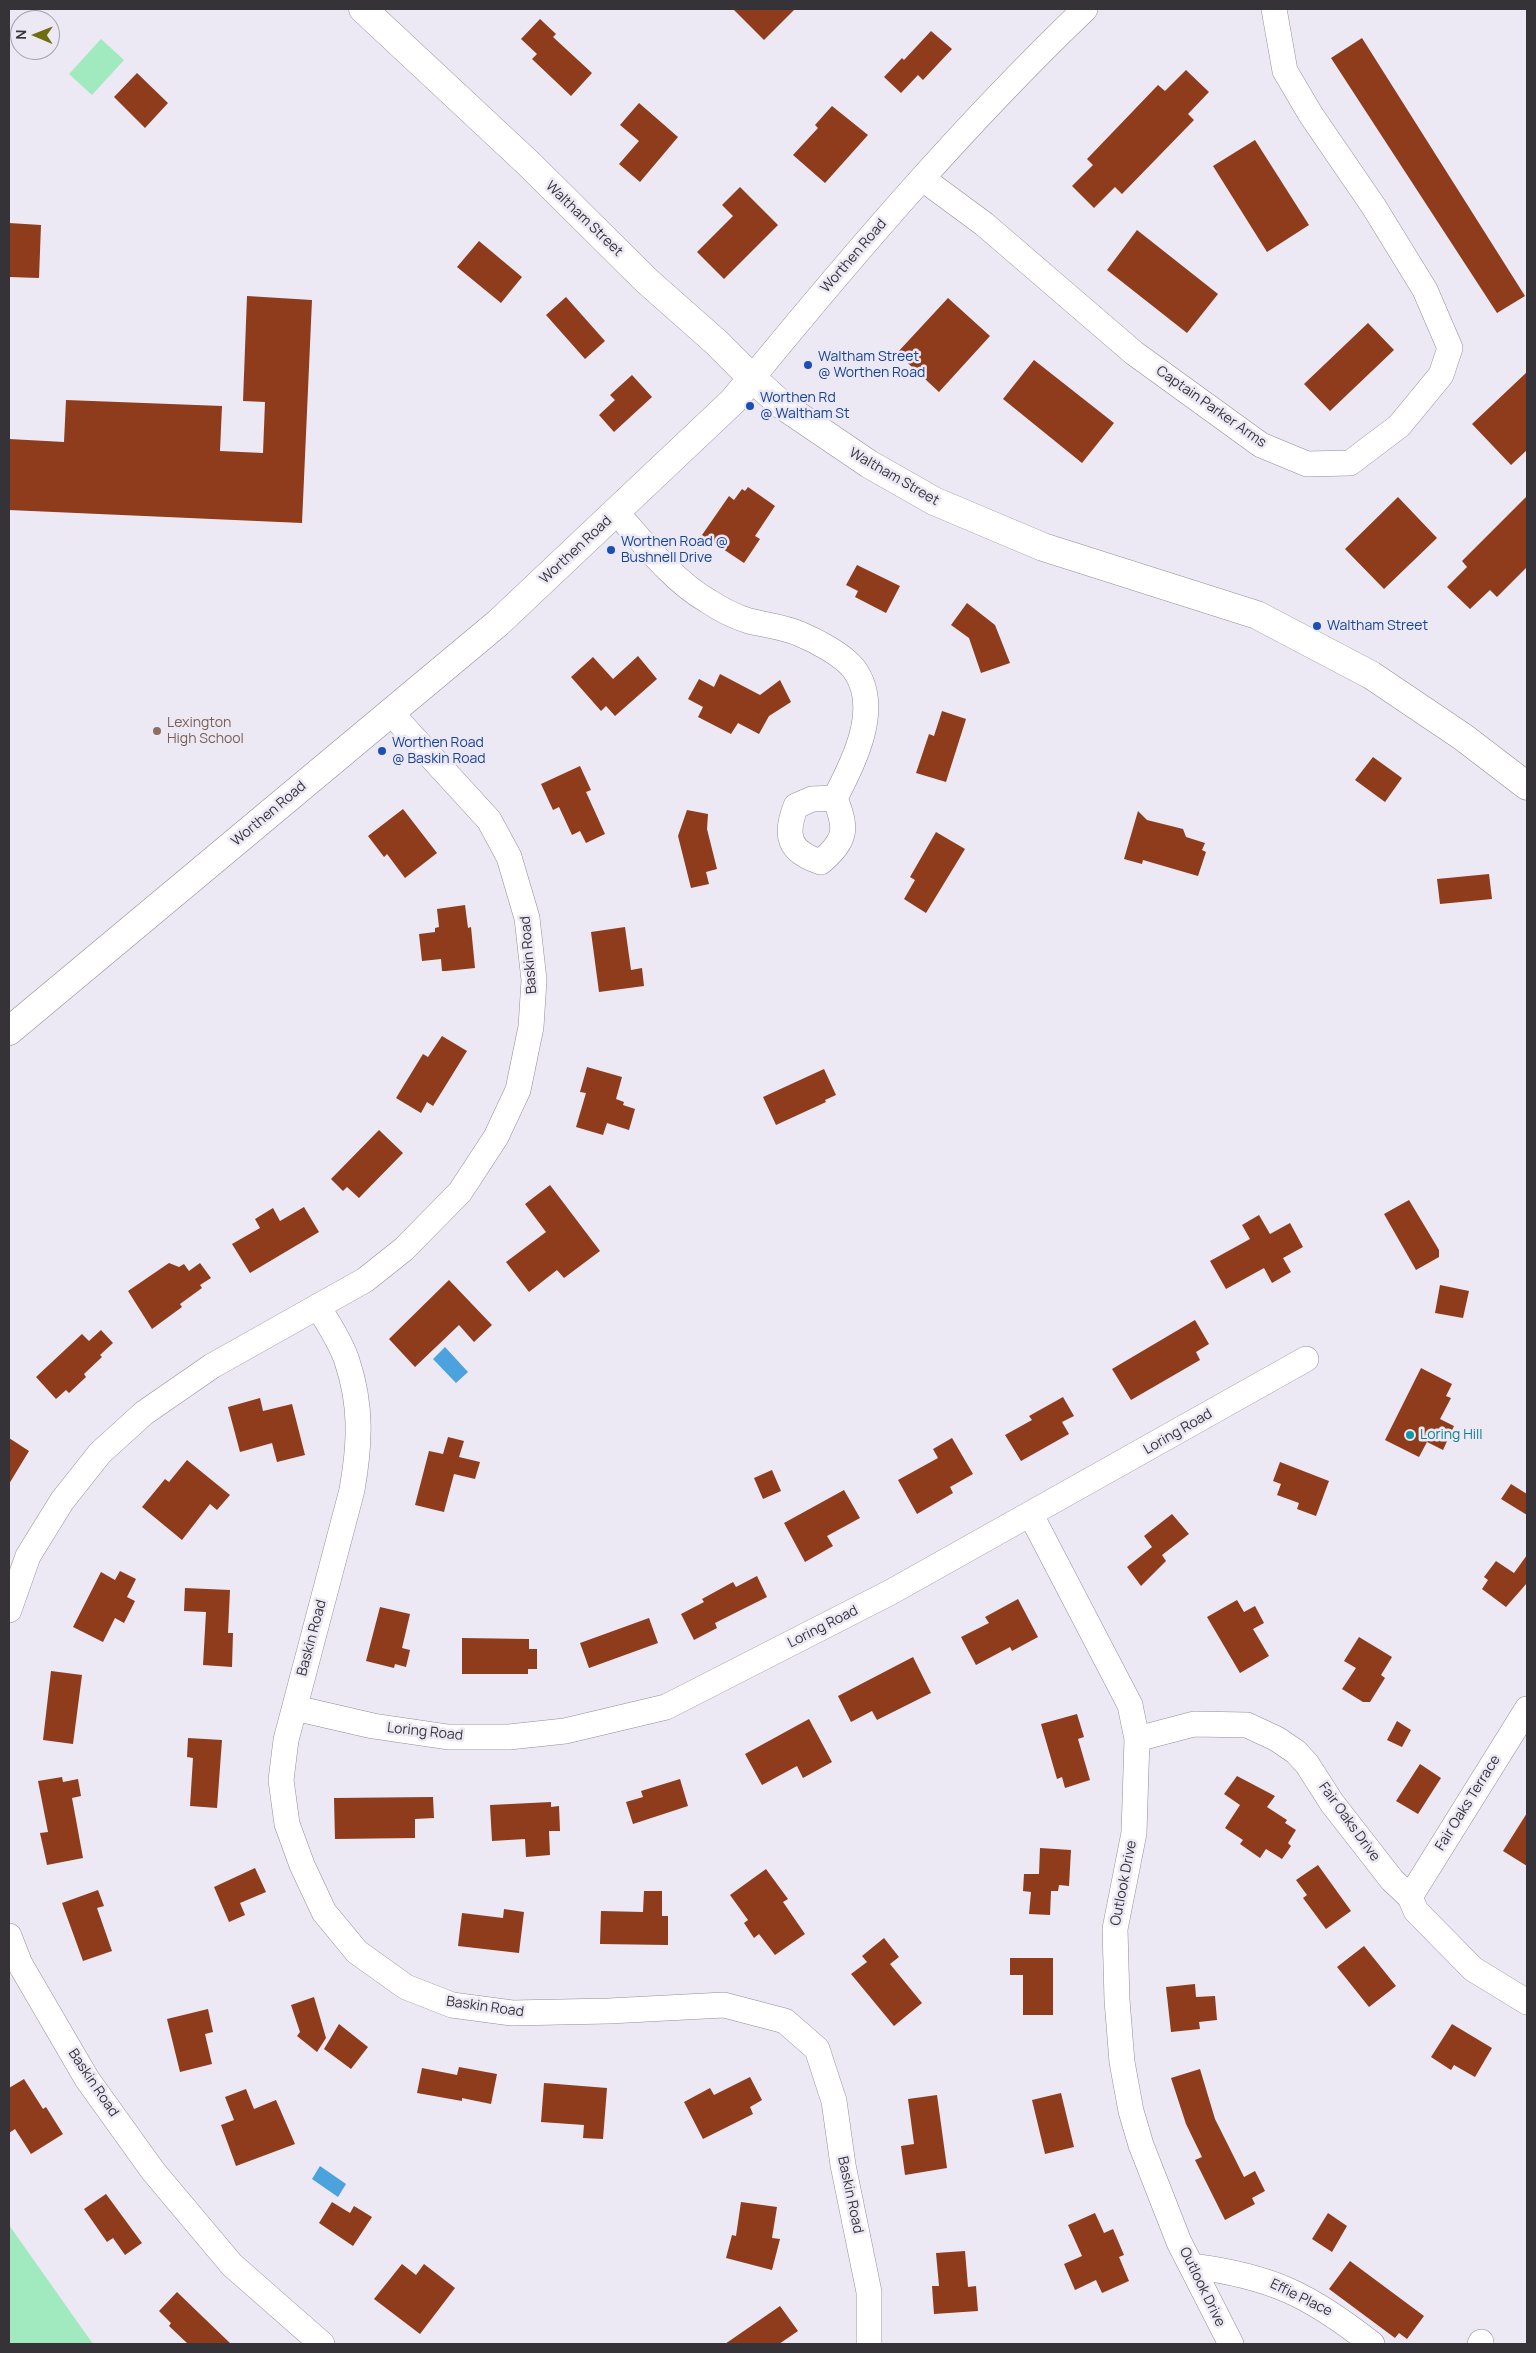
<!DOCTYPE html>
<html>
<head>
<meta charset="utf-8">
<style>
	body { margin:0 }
	#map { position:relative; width:1536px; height:2353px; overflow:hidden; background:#ece8f4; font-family:Manrope,sans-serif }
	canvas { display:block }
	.frame { position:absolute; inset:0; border:10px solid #353338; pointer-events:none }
	.north { position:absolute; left:10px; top:10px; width:50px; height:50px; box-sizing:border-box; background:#ece8f4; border:1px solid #a3a0a9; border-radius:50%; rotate:271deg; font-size:14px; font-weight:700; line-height:20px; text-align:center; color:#353338 }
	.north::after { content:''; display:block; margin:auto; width:18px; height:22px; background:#6e6e11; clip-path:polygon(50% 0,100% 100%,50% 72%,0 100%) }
</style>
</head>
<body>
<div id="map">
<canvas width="1536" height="2353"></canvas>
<div class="frame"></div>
<div class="north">N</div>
</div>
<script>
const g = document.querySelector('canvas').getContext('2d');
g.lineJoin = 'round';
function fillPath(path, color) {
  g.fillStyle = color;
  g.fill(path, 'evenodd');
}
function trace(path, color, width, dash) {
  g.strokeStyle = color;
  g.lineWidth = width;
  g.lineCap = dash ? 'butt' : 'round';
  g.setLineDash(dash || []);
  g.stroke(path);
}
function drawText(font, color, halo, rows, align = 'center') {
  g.font = font + ' Manrope,sans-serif';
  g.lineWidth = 5;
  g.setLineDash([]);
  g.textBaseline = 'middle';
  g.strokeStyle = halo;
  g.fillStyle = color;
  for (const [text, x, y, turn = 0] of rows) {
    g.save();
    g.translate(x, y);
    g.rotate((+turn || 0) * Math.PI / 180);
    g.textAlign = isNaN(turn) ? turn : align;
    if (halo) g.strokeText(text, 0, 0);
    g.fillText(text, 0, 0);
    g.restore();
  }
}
fillPath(new Path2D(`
	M101,39l23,21 -32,35 -23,-21z
	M9,2225l84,119h-84z`), '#a1e9bf');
fillPath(new Path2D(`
	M445,1347l23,25 -12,11 -23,-24z
	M320,2166l26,18 -8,13 -26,-18z`), '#4ca2dd');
fillPath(new Path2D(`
	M733,9h62l-31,31z
	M540,19l16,15 -3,3 39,36 -21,23 -39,-37 5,-5 -16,-15z
	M931,31l21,18 -29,31 -5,-5 -17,18 -17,-16 18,-19 2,2z
	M1362,38l163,258 -28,17 -166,-255z
	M1186,70l23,22 -21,22 6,6 -72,74 -7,-7 -21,21 -22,-22 21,-21 -6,-6 71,-74 7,6z
	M137,73l31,30 -23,25 -31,-31z
	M639,103l39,34 -38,45 -21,-18 20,-23 -19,-16z
	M832,106l36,29 -43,48 -32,-28 25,-27 -3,-3z
	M1255,140l54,85 -42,27 -54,-86z
	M740,187l38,38 -54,54 -27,-27 36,-36 -11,-11z
	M9,223l32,2 -2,53 -30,-1z
	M1137,230l81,64 -31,39 -80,-63z
	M479,241l43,36 -21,26 -44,-36z
	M247,296l65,4 -10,223 -293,-13v-71l55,3 2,-42 156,6 -2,45 43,2 2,-51 -22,-1z
	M566,297l39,44 -20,18 -39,-44z
	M948,298l42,38 -51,56 -42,-39z
	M1368,323l26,27 -64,61 -26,-27z
	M1034,360l80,63 -32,40 -79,-64z
	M1527,372v78l-16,15 -39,-41z
	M632,375l20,22 -38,35 -15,-17 16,-15 -5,-5z
	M748,487l27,19 -20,30 5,3 -16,24 -42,-28 27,-39 5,4 8,-11 3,2z
	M1527,496v71l-30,30 -7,-7 -20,19 -23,-22 20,-20 -5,-6z
	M1398,497l39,41 -53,51 -39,-40z
	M857,565l43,21 -14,27 -31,-16 3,-6 -12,-6z
	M967,603l28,22 15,38 -29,10 -12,-35 -18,-13z
	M638,656l19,23 -42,37 -9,-10 -5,5 -30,-34 22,-20 20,22z
	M720,674l40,21 20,-15 11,22 -22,14 -10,18 -21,-11 -7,11 -33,-17 5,-10 -15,-8 11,-20 15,8z
	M942,711l24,8 -20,63 -30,-9 13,-39 5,2z
	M1373,757l29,21 -17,24 -30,-22z
	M580,766l11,24 -5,2 19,42 -19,9 -6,-12 -8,4 -13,-28 -6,3 -12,-26z
	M403,809l34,44 -32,25 -18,-24 -3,3 -16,-21z
	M687,810l21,4 -1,15 10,40 -11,3 3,12 -18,4 -13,-52z
	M1138,811l9,9 36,9 3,8 19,6 -3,7 4,2 -8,24 -55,-16 -1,4 -18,-5z
	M936,832l29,17 -39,64 -22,-14 11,-19 -5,-3z
	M1489,874l3,25 -52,5 -3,-25z
	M465,905l3,23 3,-1 4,41 -29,3h-4l-1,-12 -19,2 -3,-27 16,-2v-4l4,-1 -2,-18z
	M625,927l6,43 11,-2 2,18 -45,6 -8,-60z
	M442,1036l25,15 -34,55 -6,-4 -6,11 -25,-15 27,-44 5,3z
	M587,1067l35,10 -6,22 8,3 -1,3 12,4 -6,21 -22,-7 -4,12 -27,-8 10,-34 -6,-1z
	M824,1069l12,26 -11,5 1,2 -50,23 -13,-28z
	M379,1130l24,23 -44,45 -12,-11 -4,4 -12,-12z
	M550,1185l50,66 -36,27 -7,-8 -28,22 -23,-30 40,-30 -21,-28z
	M1409,1200l30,50v7l-23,13 -32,-56z
	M304,1207l15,25 -69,41 -18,-29 28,-16 -5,-9 18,-11 7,13z
	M1259,1215l11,19 20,-11 13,24 -20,11 8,14 -19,11 -8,-15 -38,21 -16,-28 40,-22 -8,-14z
	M169,1263l10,4 5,-3 5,7 11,-8 11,15 -11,7 2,3 -22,16 2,3 -30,22 -24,-38z
	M449,1280l43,45 -18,17 -15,-17 -44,42 -26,-28z
	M1440,1285l29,6 -6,27 -28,-5z
	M1195,1320l14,24 -13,8 4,8 -69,40 -19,-31z
	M101,1330l12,13 -13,12 2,2 -18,17 2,3 -17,16 -3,-3 -10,9 -20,-22 46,-43 7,7z
	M1421,1368l31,16 -6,12 5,2 -11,21 14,7 -11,24 -16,-8 -8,15 -34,-17z
	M1063,1397l11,19 -12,6 7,12 -48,27 -16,-26 27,-15 -3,-4z
	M260,1398l3,13 29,-7 13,51 -28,7 -5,-19 -32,9 -12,-45z
	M448,1437l16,4 -5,16 21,5 -5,17 -21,-5 -10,38 -29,-7 14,-54 14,3z
	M9,1438l20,13 -20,33z
	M952,1438l21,36 -23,13 3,6 -36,21 -19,-34 40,-22 -5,-9z
	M187,1460l43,35 -13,15 -7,-6 -28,36 -40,-33 23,-28 4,3z
	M1280,1462l49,19 -13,35 -19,-7 2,-6 -22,-8 4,-11 -8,-3z
	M772,1470l9,21 -18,8 -9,-21z
	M1511,1484l16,10v21l-26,-16z
	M844,1490l16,28 -33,18 6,10 -28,16 -21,-39z
	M1172,1514l17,20 -27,21 4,6 -25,25 -14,-19 25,-20 -8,-11z
	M1527,1555v28l-21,24 -24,-18 6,-9 -4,-3 12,-16 18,12z
	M120,1571l16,8 -9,18 8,4 -11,22 -9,-5 -12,24 -30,-15 28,-55 14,8z
	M757,1576l10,21 -52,26 2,5 -23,12 -13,-26 23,-12 -2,-3 31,-17 3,5z
	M185,1588l45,2 -2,43h5l-1,34 -29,-2 3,-53 -22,-1z
	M1018,1599l20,38 -26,14 -2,-4 -34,18 -15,-28 28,-14 -4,-6z
	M1237,1600l7,12 11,-6 9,17 -11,6 16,27 -29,17 -33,-56z
	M380,1607l30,7 -8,34 8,2 -4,17 -11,-3 -1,4 -28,-7z
	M649,1618l9,25 -69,25 -9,-25z
	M1359,1637l33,20 -11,18 4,3 -15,24h-7l-21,-13 14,-21 -12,-7z
	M462,1638l67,1v10h8v20h-9v5h-66z
	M913,1657l18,36 -54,27 -5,-9 -21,11 -13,-26z
	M51,1671l31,4 -9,69 -30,-4z
	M1077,1714l7,23 -6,2 12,41 -25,8 -3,-11 -5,2 -16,-55z
	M809,1719l23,43 -29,16 -6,-12 -35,19 -17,-31z
	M1397,1721l14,9 -9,17 -15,-7z
	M188,1738l34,2 -5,68 -27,-2 3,-48 -6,-1z
	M1420,1764l21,14 -23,36 -22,-13z
	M1237,1776l38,20 -8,11 20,13 -2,3 11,7 -8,13 3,3 -9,13 -16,-10 -6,9 -20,-14 3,-4 -18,-12 15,-23 -16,-11z
	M62,1777l1,5 15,-3 3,17 -9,2 11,60 -36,7 -7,-32 8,-1 -10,-51z
	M680,1779l8,27 -55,18 -7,-22 17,-5 -2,-6z
	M433,1797l1,21 -19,1v19l-80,1 -1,-41z
	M551,1802v5l8,-1 1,25h-11l1,24 -24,2 -1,-18 -33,2 -2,-36z
	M1527,1813v53l-24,-15z
	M1040,1848l31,2 -2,36 -10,-1 -1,6h-7l-1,24 -21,-1 2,-22 -8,-1 1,-17h15z
	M1318,1865l33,46 -25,18 -23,-31 4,-3 -11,-15z
	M255,1868l11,24 -26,11 5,12 -16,7 -15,-35z
	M766,1869l22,30 -5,3 22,32 -30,21 -16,-21 -5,4 -10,-15 4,-3 -18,-25z
	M98,1890l6,16 -7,2 15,43 -29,10 -21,-58z
	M644,1891h18v25h6v29l-68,-1 1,-33 42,1z
	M504,1909l20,3 -5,41 -61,-7 4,-33 41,5z
	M884,1938l15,19 -9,7 32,39 -28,23 -43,-52 16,-12 -5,-6z
	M1364,1946l32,40 -27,21 -32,-40z
	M1010,1958h43v57h-30v-40h-13z
	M1195,1984l1,13 19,-1 2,24 -18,2 1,7 -29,3 -5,-45z
	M314,1997l12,41 -9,14 -20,-16 3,-4 -9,-27z
	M208,2009l5,23 -8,2 7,30 -32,8 -13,-53z
	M339,2024l29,23 -17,22 -27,-20z
	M1452,2024l40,24 -17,29 -21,-12 -3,5 -20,-13z
	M459,2067l38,7 -6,30 -29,-6v3l-45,-8 5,-25 35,7z
	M1200,2069l15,50 29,58 11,-6 10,20 -13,7 3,6 -30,16 -30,-60 7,-3 -16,-33 -15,-46z
	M750,2077l12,23 -12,7 3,7 -50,25 -19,-37 26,-14 4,7z
	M24,2079l19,30 3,-2 17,27 -32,20 -16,-25 -6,4v-45z
	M544,2083l63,5 -4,51 -20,-1 1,-13 -43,-3z
	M246,2089l8,20 22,-9 19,44 -59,22 -15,-41 13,-5 -9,-23z
	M1061,2093l13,54 -29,7 -13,-54z
	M937,2095l10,73 -42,7 -4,-29 13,-2 -6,-45z
	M106,2194l36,49 -17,12 -12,-17 -6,4 -23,-33z
	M332,2202l18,11 4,-7 18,11 -19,29 -34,-23z
	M741,2202l36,5 -5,31 8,1 -8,31 -46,-12 6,-23 4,1z
	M1095,2213l9,20 9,-4 11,26 -5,2 10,24 -27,12 -6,-13 -21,10 -11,-26 18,-8 -14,-31z
	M1328,2213l19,13 -15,26 -20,-13z
	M965,2251l3,36 8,-1 2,25 -44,3 -2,-28h7l-3,-33z
	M1350,2261l74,55 -17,23 -8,-6 -4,5 -66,-49z
	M402,2264l14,11 8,-11 31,24 -35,46 -46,-35z
	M177,2292l54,52h-43l-19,-18 2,-3 -12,-12z
	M780,2306l18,25 -19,13h-54z`), '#8e3c1c');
const minor = new Path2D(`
	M923,179l61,45 150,129 127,92 46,19 43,-1 49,-37 42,-51 9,-27 -25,-58 -51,-83 -63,-92 -26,-44 -11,-62
	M752,378c105,-128 213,-254 333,-369
	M616,512c27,30 57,69 92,89 12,8 28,16 41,20 17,4 36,6 51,13 17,7 43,21 54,35 28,38 0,93 -19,129l-23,1 -16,7c-12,30 -7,46 25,56 26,-23 26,-33 14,-64
	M318,1306c10,18 23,36 29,55 15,45 13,83 5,129l-66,250 -5,40 6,44 15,41 22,47 33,40 49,35 46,18 60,8 97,-2 115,-6 61,16 32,28 17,52 9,64 26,127v52
	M1031,1515l99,190 7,34 -3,94 -19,96 2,71 5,62 9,49 10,34 38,97 52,102
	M9,1610l19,-54 34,-55 38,-48 44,-40 68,-47 153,-86 39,-31 56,-57 36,-55 22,-47 13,-63 3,-47 -7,-62 -18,-61 -20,-37 -98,-107
	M295,1708l78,18 75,11h61l56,-6 101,-24 225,-115 415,-233
	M1137,1739l57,-15 53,1 30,14 19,13 11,12 25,39 60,77 18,17 6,14 57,58 54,33
	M1410,1897l117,-188
	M9,1936l11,28 67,115 66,92 79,94 90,79
	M1191,2266c80,10 119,29 181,78
	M1480,2344l1,-2`);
const secondary = new Path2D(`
	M9,1031l489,-408 235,-222 19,-23`);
const primary = new Path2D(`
	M363,9l165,154 119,118 69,61 36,36 30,27 87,59 65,37 109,46 214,68 114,60 92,62 64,49`);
trace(minor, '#928e99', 26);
trace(secondary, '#928e99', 29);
trace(primary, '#928e99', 29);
trace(minor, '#fff', 25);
trace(secondary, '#fff', 28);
trace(primary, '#fff', 28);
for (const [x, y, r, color] of [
	[808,365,5,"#1a4fb4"],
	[750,406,5,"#1a4fb4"],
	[611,550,5,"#1a4fb4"],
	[1317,626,5,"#1a4fb4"],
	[157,731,5,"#8d6e63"],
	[382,751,5,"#1a4fb4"],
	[1410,1435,5,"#0f9aa8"]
]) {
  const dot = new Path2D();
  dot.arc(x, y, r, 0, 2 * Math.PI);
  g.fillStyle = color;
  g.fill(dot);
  trace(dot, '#ece8f4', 2);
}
drawText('14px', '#353338', '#ece8f4', [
	["Waltham Street",584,219,44],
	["Worthen Road",854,256,-49],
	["Captain Parker Arms",1211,407,35],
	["Waltham Street",894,477,30],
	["Worthen Road",576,550,-43],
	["Worthen Road",269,814,-40],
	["Baskin Road",529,955,-95],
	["Loring Road",1178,1432,-30],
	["Loring Road",823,1627,-27],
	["Baskin Road",312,1638,-75],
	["Loring Road",425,1732,6],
	["Fair Oaks Terrace",1468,1803,-58],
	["Fair Oaks Drive",1349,1822,54],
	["Outlook Drive",1124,1883,-79],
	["Baskin Road",485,2007,8],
	["Baskin Road",93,2083,56],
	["Baskin Road",850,2195,78],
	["Outlook Drive",1202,2287,64],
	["Effie Place",1301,2298,26]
]);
drawText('14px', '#164399', '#ece8f4', [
	["Waltham Street",818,357],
	["@ Worthen Road",818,373],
	["Worthen Rd",760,398],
	["@ Waltham St",760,414],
	["Worthen Road @",621,542],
	["Bushnell Drive",621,558],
	["Waltham Street",1327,626],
	["Worthen Road",392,743],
	["@ Baskin Road",392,759]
], 'left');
drawText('14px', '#785e54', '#ece8f4', [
	["Lexington",167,723],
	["High School",167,739]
], 'left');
drawText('14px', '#0d838f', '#ece8f4', [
	["Loring Hill",1420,1435]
], 'left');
</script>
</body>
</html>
